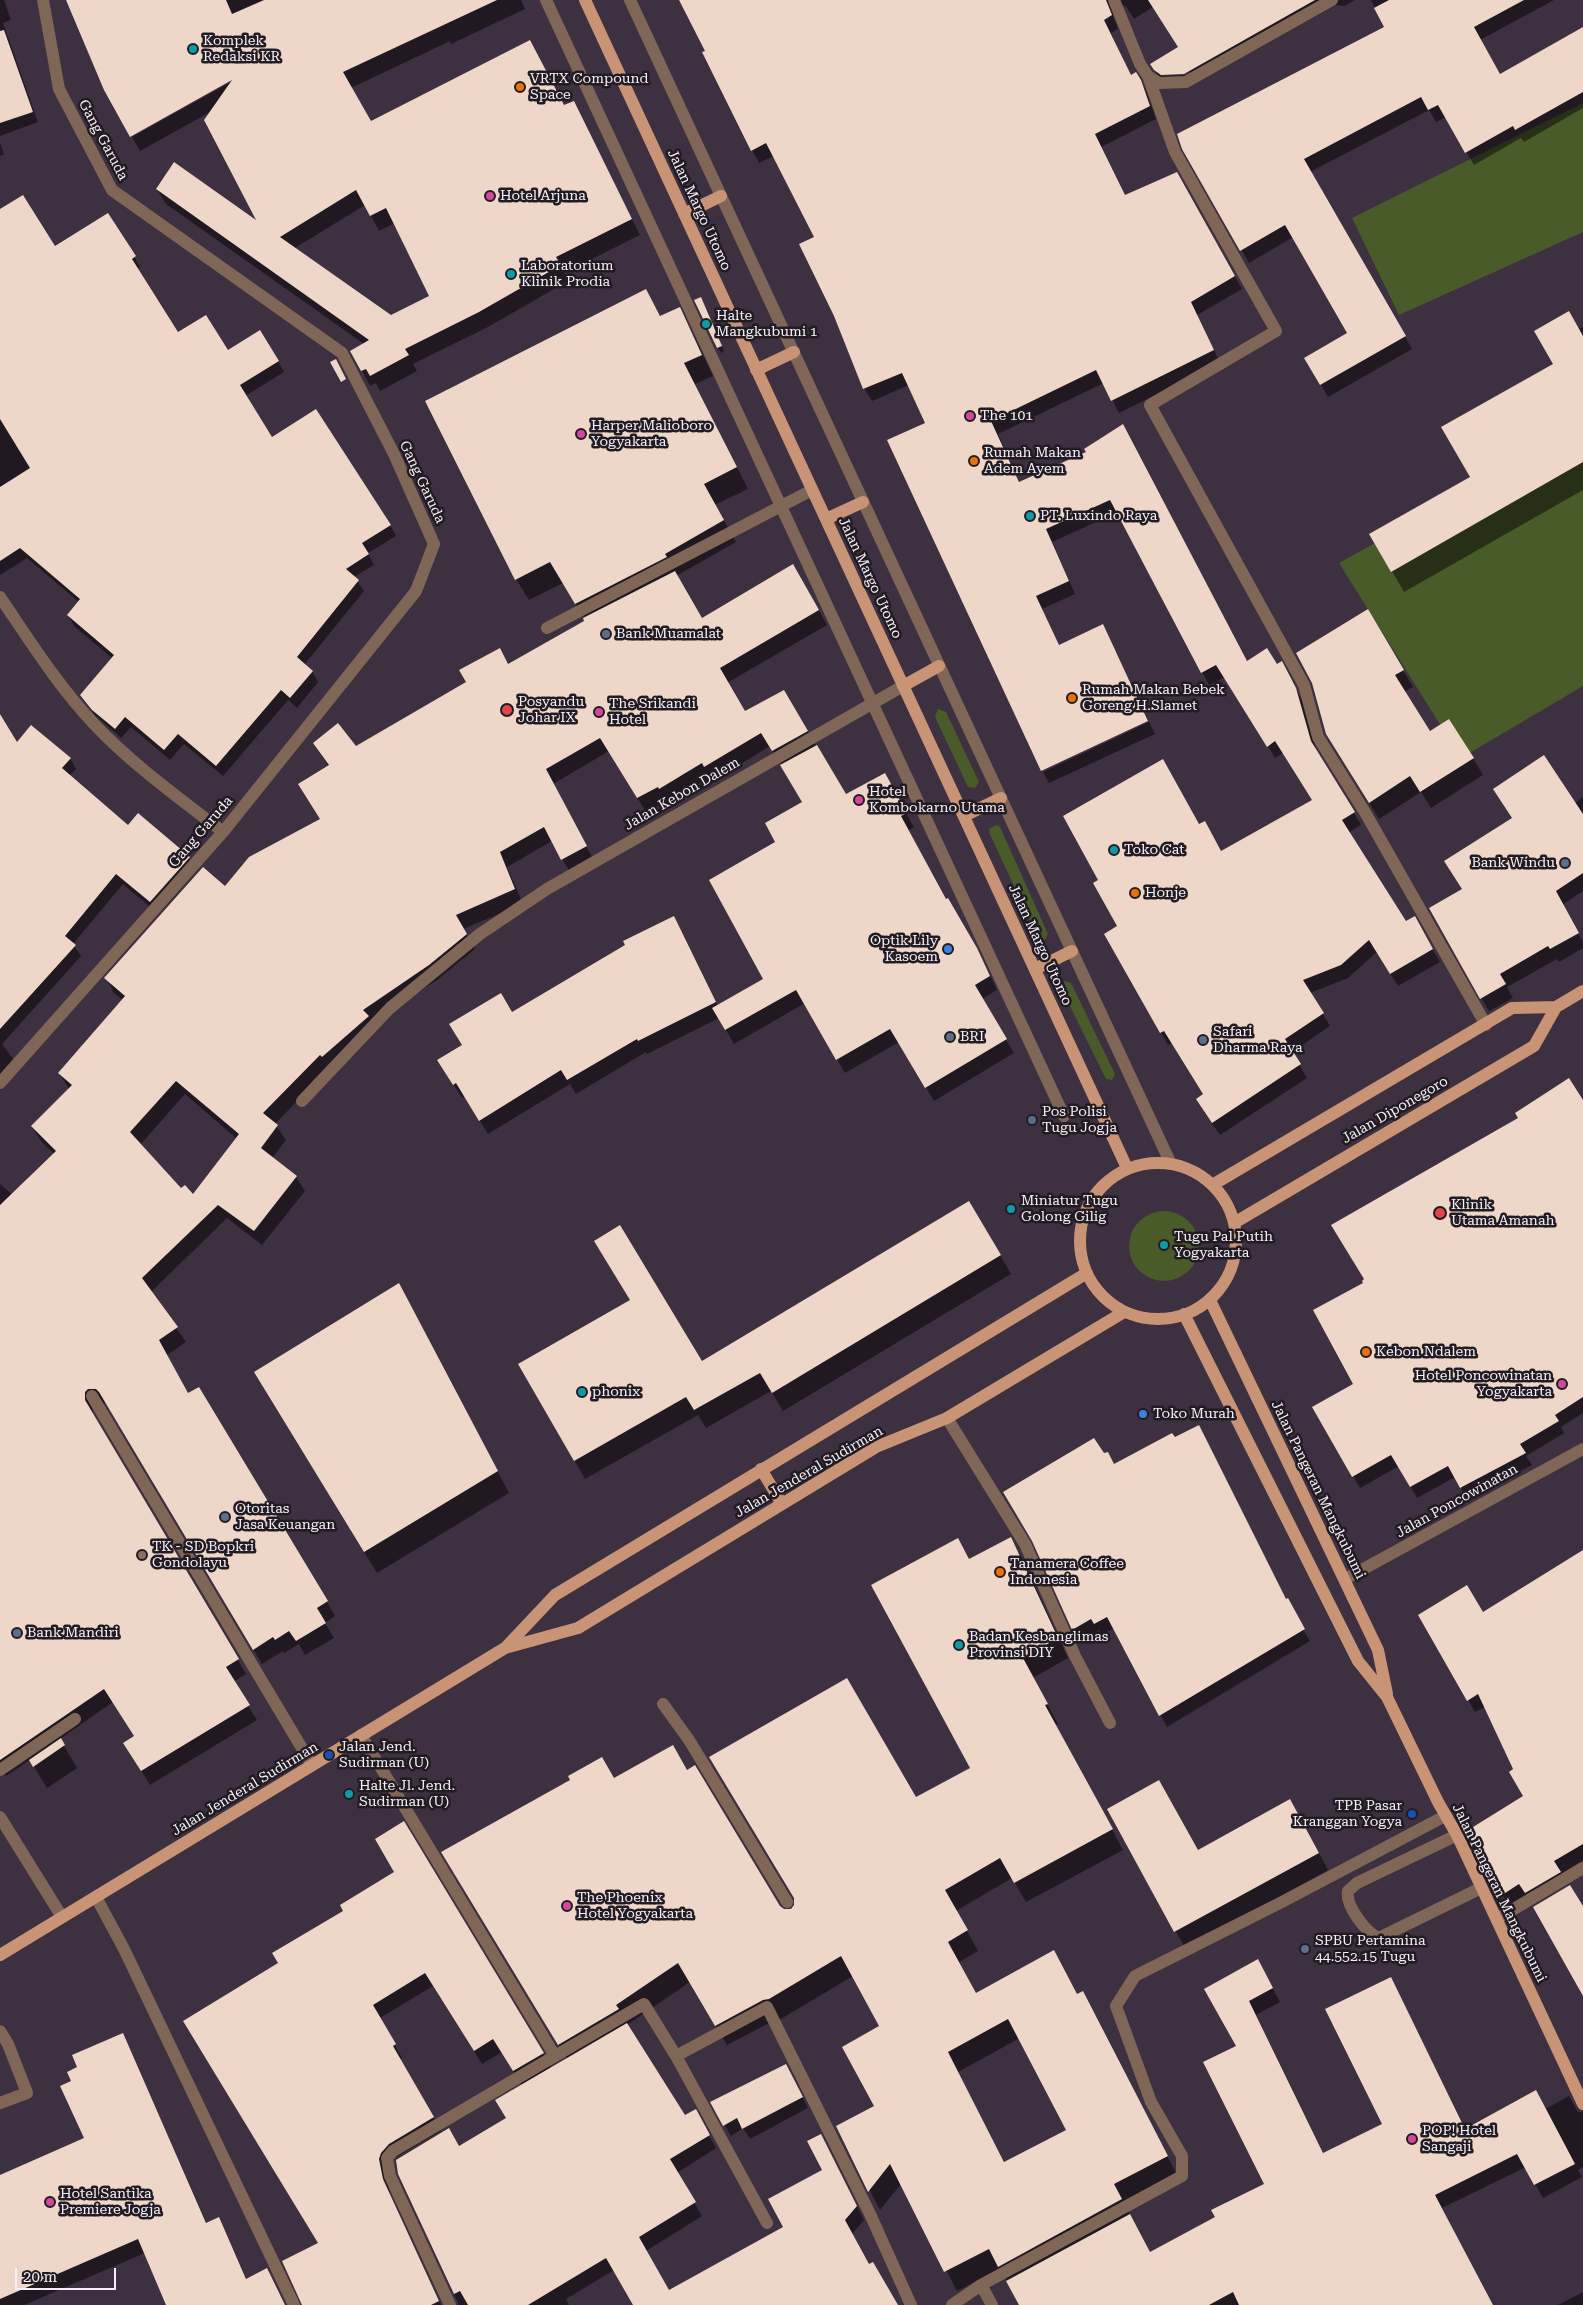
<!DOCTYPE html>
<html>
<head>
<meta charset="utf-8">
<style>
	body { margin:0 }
	#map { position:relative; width:1583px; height:2305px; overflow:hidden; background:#3d3040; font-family:"Roboto Serif",serif }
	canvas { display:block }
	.scale { position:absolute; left:15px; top:2268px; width:101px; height:22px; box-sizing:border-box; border:2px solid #f6eef8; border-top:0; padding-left:6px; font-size:15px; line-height:18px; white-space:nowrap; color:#f6eef8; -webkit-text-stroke:4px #211b22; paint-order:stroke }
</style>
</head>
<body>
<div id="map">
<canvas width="1583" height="2305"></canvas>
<div class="scale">20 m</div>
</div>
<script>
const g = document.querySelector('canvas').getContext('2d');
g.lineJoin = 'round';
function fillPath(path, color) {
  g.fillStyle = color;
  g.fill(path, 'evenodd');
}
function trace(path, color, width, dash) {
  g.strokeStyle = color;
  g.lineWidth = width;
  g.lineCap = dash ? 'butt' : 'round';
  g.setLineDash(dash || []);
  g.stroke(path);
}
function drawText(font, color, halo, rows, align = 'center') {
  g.font = font + ' "Roboto Serif",serif';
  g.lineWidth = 5;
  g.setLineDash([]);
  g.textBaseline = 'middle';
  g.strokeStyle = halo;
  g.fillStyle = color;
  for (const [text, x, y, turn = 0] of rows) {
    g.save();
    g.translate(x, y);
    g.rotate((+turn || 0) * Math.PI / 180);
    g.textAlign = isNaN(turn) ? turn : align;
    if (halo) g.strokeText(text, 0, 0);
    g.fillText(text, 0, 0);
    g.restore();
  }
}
fillPath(new Path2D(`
	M1583,103v129l-184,83 -47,-97z
	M1583,414v272l-122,72 -122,-195 191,-107z
	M938,709l8,3 33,70 -4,6 -7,-1 -33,-70z
	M997,825l3,2 48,107 -3,6 -7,-2 -49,-106 1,-4z
	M1064,981l7,2 44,91 -3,6 -6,-1 -45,-91z
	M1129 1246a35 35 0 1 1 70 0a35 35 0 1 1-70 0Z`), '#4a5b2a');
fillPath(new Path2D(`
	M0,0h4l7,20 -8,3 35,99 -38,14z
	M72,0h449l4,9 -74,35 -1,-3 -99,47 20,35 193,-16 9,-5 67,133 -76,38 4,8 -80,46 -75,37 4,7 -37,20 -4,-8 -6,3 -18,-35 12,-7 -198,-140 -9,-15 102,35 -47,-113 -72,40 -8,-14 106,-59zM365,205l14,26 16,-8 36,73 -40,20 -96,-68z
	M681,0h674l-10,6 -9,-1 -145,81 -22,1 -10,-10 -8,-13 28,-16 -26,-41 -19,12 -8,-13 -7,-1 -5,3 -1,8 5,13 -7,4 20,44 9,3 7,14 9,25 -55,28 24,49 51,-23 66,116 -45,26 23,48 -101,50 -15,-30 -106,51 22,49 67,-30 160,209 29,4 5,-3 22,39 14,51 44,72 -13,8 58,89 8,-4 26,44 -42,24 -21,-34 -29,26 -38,15 20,33 -38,26 15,26 -87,57 -16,-23v-18l-32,-51 -4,2 -63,-111 14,-8 80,-100 22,26 92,-51 -30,-48 -8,5 -50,-81 -16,8 -91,-173 -66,30 23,52 -33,15 17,37 44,-21 45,95 -107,50 -115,-347 -17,-38 -37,16 -8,-13 -49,-151 -41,-81 -15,7 -7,-13 -49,-97 4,-2zM1190,72v3l-31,1 3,-2z
	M1371,0h183l-74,40 19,36 84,-47v79l-59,34 -3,-4 -47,27 -28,-48 -10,5 -7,-12 -119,62 102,177 -84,48 -23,-39 43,-24 -55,-97 -44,26 -65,-115 201,-121z
	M0,143l4,11 -4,2z
	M0,210l55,38 79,9 6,10 -3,2 40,65 50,18 51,9 6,11 -39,24 26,42 119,87 6,11 -28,17 6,12 -20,12 10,14 -60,74 8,6 6,11 -21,26 -9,-8 -65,76 -39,-32 -14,16 -39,-33 -10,11 -26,-23 -14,-20 31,-37 -38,-32 -6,-11 11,-13 -52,-44 -27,17z
	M646,290l15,27 18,-8 12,21 22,46 -18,8 53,105 -33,16 21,37 -60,34 25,43 92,-53 34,59 -100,58 18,30 39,-22 61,105 39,-21 30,52 -6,4 38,69 38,63 13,27 -15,9 32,54 -80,48 -35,-59 -54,31 -40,-70 -71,41 -15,-26 -72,36 -1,-2 -70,42 -6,-10 -82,50 -23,-38 -3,2 -15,-24 65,-61 170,-81 36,74 46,-26 13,-138 27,-39 -34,-57 -57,35 -2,-4 -42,26 -2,-2 -21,11 -37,-61 -56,33 41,77 -23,13 -19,-33 -45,26 16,37 -60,25 12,20 -38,31 -66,44 -96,100 11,16 -14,18 24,19 9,14 -43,54 -35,-27 -76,74 35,50 -19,13 21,39 11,-6 128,214 8,14 -10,7 9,15 -29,17 -6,-11 -15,9 -1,-2 -21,13 -153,-258 -4,-3h-8l-5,4 1,8 153,259 -13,8 24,38 -107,65 -17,-28 2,-20 -22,-35 -53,37 17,29 -30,20 -17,-28 -24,16 -6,-9v-583l14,12 40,-42 -13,-13 -9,-14 37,-38 -10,-16 64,-73 -9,-7 -8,-15 120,-90 96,-68 7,-53 -15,-24 42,5 152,-82 78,-45 -23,-38 -34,17 -13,-21zM185,1094l52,45 -44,57 -12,-6 -41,-45z
	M703,304l21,47 -3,2 -3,-5z
	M1583,327v163l-179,102 -33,-57 101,-58 106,-147z
	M1403,670l10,17 -9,5 25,40 44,26 10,17 -52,33 -10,-16 -42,27 -42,-68 -24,-69z
	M0,716l17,28 53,14 6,11 -7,7 59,50 61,32 6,10 -39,44 -33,-28 -50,60 8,12 -79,88 17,23 -19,21z
	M1149,722l6,12 -106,49 -6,-11z
	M1583,797v94l-21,14 21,37v6l-24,14 -2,-3 -50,28 6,11 -24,13 -59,-103 33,-19z
	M1583,1102v311l-22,14 3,6 -38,23 6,9 -65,34 -12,-22 -38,21 -18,-32 -39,22 -46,-81 41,-23 10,-100z
	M1000,1255l11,19 -228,137 -12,-20 -65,37 -8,-13 -113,64 -65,-115 111,-63 71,62z
	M411,1307l98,186 -132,80 -109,-178z
	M1199,1426l87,175 24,40 -143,86 -53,-99 -12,7 -3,-5 -19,11 -45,-98 69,-88 10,11z
	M1010,1538l12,20 46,100 -35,20 25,46 -2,1 67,125 -97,52 -14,-24 -56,33 22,40 -19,11 17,32 101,1 17,17 84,165 -53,28 25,48 67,-35 49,-34 -28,-138 -32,-57 59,-15 15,28 -24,13 68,139 60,-29 14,-133 68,138 79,-21 24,-13 9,16h5v55l-5,3 4,7 -39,21 -17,-31 -84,41 50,97h-472l-19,-36 -44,22 -56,-107 -21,26 -43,-83 39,-20 5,-80 -28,-51 -72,43 -6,1 -48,25 -37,-63 -63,43 57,92 11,-6 21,37 -39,25 25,43 -56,35 23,40 116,-64 39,-57 4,-21 36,71 -12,14 17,32 28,39h-263l-20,-35 -48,29 3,6h-110l-60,-132 60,-26 48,-28 15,-33 -20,-34 -20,12 -49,-78 -53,32 22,40 -2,1 41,72 -45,26 -8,10 -2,6 4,21 51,111h-139l18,-61 -40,-280 116,-91 7,-50 149,246 16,-9 -113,-187 159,-94 73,-8 92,136 4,4 8,-1 125,-111 56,-31 -3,-207zM1020,2038l48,93 -63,32 -47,-91z
	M1583,1552v308l-22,14 6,10 -57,23 -44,-74 59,-37 -40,-89 -10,5 -55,-97 63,-1z
	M1108,1810l90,42 102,-35 28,53 -143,78z
	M123,2034l84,190 12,-6 28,62 20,-10 18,35h-117l-23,-52 -121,52h-24v-129l85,-37 -12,-57 6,-14z
	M792,2076l16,32 -58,31 -7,-11 -12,8 -19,-33z
	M1583,2292v13h-25z`), '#0007');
fillPath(new Path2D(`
	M66,0h160l6,14 32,-14h233l-154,72 28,49 159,-81 34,65 10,-4 58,118 -76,38 5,8 -82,47 -74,37 4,6 -39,21 -4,-7 -5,2 -11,-20 19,-11 -213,-151 18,-27 82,58 -52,-100 28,-40 -102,57 -26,-47zM356,190l14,26 16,-8 43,88 -38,19 -111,-78z
	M679,0h427l6,15 -8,5 27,55 5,-3 5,8 9,26 -55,28 30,61 52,-23 58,104 -44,26 23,48 -103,51 -15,-31 -105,51 28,61 67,-30 -2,-3 39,-25 124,237 20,-13 10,16 5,-3 14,27 15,53 44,71 -13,8 64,101 9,-5 18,33 -43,25 -21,-34 -28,25 -38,15 21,33 -39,26 16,25 -89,59 -16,-24 7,-5 -39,-63 -4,2 -56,-99 13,-8 -24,-43 5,-3 -35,-64 100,-57 36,65 6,-3 16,30 91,-51 -37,-59 -8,6 -51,-82 -15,8 -91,-173 -64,29 23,52 -33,15 23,49 44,-21 45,97 -107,50 -154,-331 38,-17 -23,-50 -39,16 -29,-73 -35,-72 15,-7 -48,-94 -15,8 -49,-99 3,-1z
	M1148,0h167l-131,74 -23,1 -7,-5 -4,-6 28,-17z
	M1389,0h135l-50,27 26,47 83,-47v65l-68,38 -2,-4 -48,27 -27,-48 -10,5 -7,-13 -117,62 102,177 -86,49 -16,-27 43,-25 -62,-108 -45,26 -58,-102 -5,-15 207,-107 -10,-19z
	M4,30l29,82 -33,11v-92z
	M23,195l32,51 53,-33 28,43 -4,3 46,73 28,-17 22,35 32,-20 19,31 -39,24 32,52 44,-28 75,116 -29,18 7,11 -23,15 13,11 -62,77 16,14 -23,27 -9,-8 -65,76 -38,-32 -14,16 -39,-33 -10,12 -23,-19 -12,-15 34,-40 -47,-40 13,-16 -60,-51 -20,13v-74l30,-19 -30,-49v-210z
	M646,289l14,27 20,-9 22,48 -18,8 53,104 -33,17 20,36 -59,34 2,3 -92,47 -25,-42 -35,18 -90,-179z
	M701,297l21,49 -5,2 -23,-48z
	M1569,311l14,25v126l-192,110 -22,-38 101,-57 -29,-50 112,-63 -19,-33z
	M336,359l10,20 -5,3 -11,-20z
	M793,564l26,46 -99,58 25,43 39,-21 24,41 -36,20 -11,-18 -57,34 -2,-4 -43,26 -1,-2 -21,11 -37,-60 -54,31 41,77 -26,14 -17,-33 -44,25 15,37 -59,26 11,19 -38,31 -66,45 6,6 -47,41 -2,-2 -57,58 15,12 -17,23 36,28 -43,55 -36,-26 -76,73 36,49 -19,13 29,53 11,-6 129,214 -11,7 9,15 -30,18 -7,-10 -14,9 -2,-3 -20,13 -154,-258 -3,-3h-8l-3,3v8l154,259 -13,8 24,38 -109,66 -18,-28 11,-7 -30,-47 -104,71v-555l56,-54 -25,-25 41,-41 -14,-12 67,-77 -21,-18 99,-111 22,19 24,-29 71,-38 -22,-35 31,-19 -16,-22 25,-20 18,23 110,-64 -7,-12 41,-22 8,16 76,-43 -1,-3 92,-47 27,47zM176,1081l63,53 -46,60 -8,-9 -4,3 -51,-56z
	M1368,609l36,61 -9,5 35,56 19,-12 25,39 -54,34 -10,-16 -41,27 -43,-69 -14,-51 -16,-30z
	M0,714l17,28 14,-17 40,33 -9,10 66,57 10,-12 52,44 -40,45 -34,-28 -51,62 11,9 -76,84z
	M817,745l29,49 39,-21 22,40 -6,3 45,83 2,-1 29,50 13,28 -15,9 32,54 -82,49 -35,-59 -54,31 -40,-70 -71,40 -13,-22 51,-29 -54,-99 66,-38 -10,-19 37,-21 -22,-37z
	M1544,755l39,59v59l-27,18 23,42 -29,16 -2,-3 -48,28 6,10 -26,15 -51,-91 33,-19 -18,-28 68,-43 -19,-29z
	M674,916l42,86 -78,39 -1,-2 -70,41 -6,-10 -82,51 -23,-38 -3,2 -16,-25 25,-15 -13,-21 52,-31 11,19 113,-67 -2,-4z
	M1569,1078l14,22v297l-28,18 4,6 -39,23 6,9 -66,35 -12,-22 -38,21 -19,-32 -39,22 -40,-70 41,-23 -40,-74 50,-27 -1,-2 2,-2 -33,-54 187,-107 -3,-5z
	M969,1201l32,54 -229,138 -12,-20 -66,37 -8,-13 -112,64 -56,-97 112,-64 -36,-59 26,-16 82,136z
	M399,1283l99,188 -134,81 -110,-180z
	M1199,1425l87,174 2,-1 17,31 -146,87 -52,-99 -13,7 -3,-5 -19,11 -40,-89 -29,-49 91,-54 10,15 4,-1 6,12 58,-31 3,4z
	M1011,1537l47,101 -35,20 25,46 -3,1 68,124 -99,54 -14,-25 -55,32 23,40 -20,12 28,51 78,-43 23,44 6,-3 85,165 -54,28 8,15 -124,68 -9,-18 -45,23 -54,-108 -22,28 -32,-66 38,-20 -32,-59 37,-21 -38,-70 -72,43 -6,1 -48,26 -37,-63 -62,42 3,4 -61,36 -117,-193 129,-72 -2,-4 34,-19 12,21 59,-33 14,25 8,-5 85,141 4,3h7l3,-4v-7l-85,-141 138,-79 69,119 54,-29 -99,-183 87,-47 11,21zM1008,2019l58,111 -62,32 -56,-110z
	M1583,1550v294l-29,17 7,11 -36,21 -6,-9 -17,11 -37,-63 58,-36 -14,-24 4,-3 -35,-75 -11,7 -49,-86 49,-30 16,27z
	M61,1738l4,7 -32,22 -4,-7z
	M1159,1780l39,70 92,-51 29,54 -145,79 -67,-123z
	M404,1821l140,232 -31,18 -20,-32 -19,12 -49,-78 -52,32 23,39 -3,2 41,71 -45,27 -8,9 -2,6 4,20 56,122 -8,4h-129l-20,-44 36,-18 -135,-222 95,-58 -6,-10 71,-42 -3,-6 54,-33 -19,-33z
	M1570,1885l13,21v90l-50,-89z
	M1258,1959l15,29 -24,13 74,152 59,-29 -57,-115 66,-32 74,152 71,-39 39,74 -41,21 -17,-31 -82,41 58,110h-254l-6,-13 -24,13h-190l-13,-24 124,-67 20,38 65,-35 -4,-7 53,-26 -61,-122 33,-16 -32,-57z
	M627,2023l58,92 11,-6 14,26 -40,24 26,43 -57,35 30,53 114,-63 -15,-28 54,-29 -15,-29 14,-7 36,72 -12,14 24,44 4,-2 25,43h-265l-27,-47 -78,47h-60l-8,-14 -6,3 -56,-120 -2,-14 53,-32 10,18 47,-28 -11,-18z
	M123,2033l83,190 13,-6 27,62 21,-11 18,37h-119l-28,-66 -138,60v-124l84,-37 -24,-52 11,-5 -4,-9 10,-5 -5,-12z
	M786,2064l17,33 -61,32 -5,-11 -14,8 -13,-24z`), '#eed7c9');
trace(new Path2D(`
	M546,0l518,1116
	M630,0l541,1164
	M1114,0l26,64 8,12 27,76 101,179 -126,74 154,280 14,52 48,77 120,211
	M1148,76l11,7 27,-1 146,-82
	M0,597c30,44 58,89 95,128 38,40 84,73 128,107
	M547,628l265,-138
	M0,1083l223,-251 193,-241 18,-47 -40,-90 -52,-101 -230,-163 -53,-101 -16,-89
	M302,1101l88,-93 90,-74 67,-45 356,-203
	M92,1396l220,369
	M947,1418l78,126 50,112 35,67
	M1345,1579l238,-130
	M663,1704l26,36 98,162
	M361,1735l194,321 -162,95 -6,7 3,18 60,129
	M0,1770l75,-51
	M0,1817l62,100
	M1457,1835l-100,48 -9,8c-3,14 18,42 31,47l102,-50
	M96,1897l28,52 170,356
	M1497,1919l86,-51
	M0,2031l8,13 19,49 -27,10
	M555,2056l89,-52 32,52 91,-49 103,207 41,91
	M676,2056l91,167
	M981,2285l11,20
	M952,2305l29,-20 201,-109v-20l-31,-54 -35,-96 19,-30 149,-75 161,-85`), '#806657', 12);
trace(new Path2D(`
	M585,0l542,1168
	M684,214l37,-18
	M756,370l38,-18
	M826,519l37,-17
	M903,686l36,-20
	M964,816l37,-18
	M1035,969l37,-18
	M1080 1241a78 78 0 1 1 156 0a78 78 0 1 1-156 0Z
	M1214,1184l298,-176 44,-1
	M1234,1223l300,-177 22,-39 27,-16
	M1210,1300l168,350 9,44
	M1184,1314l174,347 29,36 51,105 19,33 126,269
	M761,1469l21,35
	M505,1648l73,-20 298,-181 71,-29 177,-106
	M0,1955l505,-307 50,-53 532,-322`), '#c99476', 12);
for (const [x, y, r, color] of [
	[193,49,5,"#0f9aa8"],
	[520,87,5,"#e8710a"],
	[490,196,5,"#d1479c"],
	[511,274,5,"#0f9aa8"],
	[706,324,5,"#0f9aa8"],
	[970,416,5,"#d1479c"],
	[581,434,5,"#d1479c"],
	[974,461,5,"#e8710a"],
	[1030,516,5,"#0f9aa8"],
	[606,634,5,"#5c6f8a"],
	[1072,698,5,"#e8710a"],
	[507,710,6,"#e0444e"],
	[599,712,5,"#d1479c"],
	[859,800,5,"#d1479c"],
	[1114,850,5,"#0f9aa8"],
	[1565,863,5,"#5c6f8a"],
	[1135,893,5,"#e8710a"],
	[948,949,5,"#3f7fe0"],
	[950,1037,5,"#5c6f8a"],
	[1203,1040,5,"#5c6f8a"],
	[1032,1120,5,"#5c6f8a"],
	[1011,1209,5,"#0f9aa8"],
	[1440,1213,6,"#e0444e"],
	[1164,1245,5,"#0f9aa8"],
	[1366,1352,5,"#e8710a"],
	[1562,1384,5,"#d1479c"],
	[582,1392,5,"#0f9aa8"],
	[1143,1414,5,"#3f7fe0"],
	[225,1517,5,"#5c6f8a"],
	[142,1555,5,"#8d6e63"],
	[1000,1572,5,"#e8710a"],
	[17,1633,5,"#5c6f8a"],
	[959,1645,5,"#0f9aa8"],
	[329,1755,5,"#1a4fb4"],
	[349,1794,5,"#0f9aa8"],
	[1412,1814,5,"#1a4fb4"],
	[567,1906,5,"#d1479c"],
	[1305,1949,5,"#5c6f8a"],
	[1412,2139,5,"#d1479c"],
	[50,2202,5,"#d1479c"]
]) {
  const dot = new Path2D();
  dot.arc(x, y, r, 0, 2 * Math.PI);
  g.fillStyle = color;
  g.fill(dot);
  trace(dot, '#211b22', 2);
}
drawText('14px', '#f6eef8', '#211b22', [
	["Komplek",203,41],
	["Redaksi KR",203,57],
	["VRTX Compound",530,79],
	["Space",530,95],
	["Hotel Arjuna",500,196],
	["Laboratorium",521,266],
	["Klinik Prodia",521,282],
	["Halte",716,316],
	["Mangkubumi 1",716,332],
	["The 101",980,416],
	["Harper Malioboro",591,426],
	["Yogyakarta",591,442],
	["Rumah Makan",984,453],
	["Adem Ayem",984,469],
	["PT. Luxindo Raya",1040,516],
	["Bank Muamalat",616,634],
	["Rumah Makan Bebek",1082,690],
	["Goreng H.Slamet",1082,706],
	["Posyandu",518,702],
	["Johar IX",518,718],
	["The Srikandi",609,704],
	["Hotel",609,720],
	["Hotel",869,792],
	["Kombokarno Utama",869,808],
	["Toko Cat",1124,850],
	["Bank Windu",1555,863,"right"],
	["Honje",1145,893],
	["Optik Lily",938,941,"right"],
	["Kasoem",938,957,"right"],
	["Safari",1213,1032],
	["Dharma Raya",1213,1048],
	["BRI",960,1037],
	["Pos Polisi",1042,1112],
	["Tugu Jogja",1042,1128],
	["Miniatur Tugu",1021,1201],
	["Golong Gilig",1021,1217],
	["Klinik",1451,1205],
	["Utama Amanah",1451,1221],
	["Tugu Pal Putih",1174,1237],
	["Yogyakarta",1174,1253],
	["Kebon Ndalem",1376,1352],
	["Hotel Poncowinatan",1552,1376,"right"],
	["Yogyakarta",1552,1392,"right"],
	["phonix",592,1392],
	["Toko Murah",1153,1414],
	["Otoritas",235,1509],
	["Jasa Keuangan",235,1525],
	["TK - SD Bopkri",152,1547],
	["Gondolayu",152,1563],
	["Tanamera Coffee",1010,1564],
	["Indonesia",1010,1580],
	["Bank Mandiri",27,1633],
	["Badan Kesbanglimas",969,1637],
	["Provinsi DIY",969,1653],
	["Jalan Jend.",339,1747],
	["Sudirman (U)",339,1763],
	["Halte Jl. Jend.",359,1786],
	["Sudirman (U)",359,1802],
	["TPB Pasar",1402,1806,"right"],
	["Kranggan Yogya",1402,1822,"right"],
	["The Phoenix",577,1898],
	["Hotel Yogyakarta",577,1914],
	["SPBU Pertamina",1315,1941],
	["44.552.15 Tugu",1315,1957],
	["POP! Hotel",1422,2131],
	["Sangaji",1422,2147],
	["Hotel Santika",60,2194],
	["Premiere Jogja",60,2210]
], 'left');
drawText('14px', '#f6eef8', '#211b22', [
	["Gang Garuda",103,140,62],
	["Jalan Margo Utomo",699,210,65],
	["Gang Garuda",422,482,65],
	["Jalan Margo Utomo",870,578,65],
	["Jalan Kebon Dalem",682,794,-30],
	["Gang Garuda",201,832,-49],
	["Jalan Margo Utomo",1040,945,65],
	["Jalan Diponegoro",1395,1110,-30],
	["Jalan Jenderal Sudirman",809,1472,-30],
	["Jalan Pangeran Mangkubumi",1318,1490,64],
	["Jalan Poncowinatan",1457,1501,-29],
	["Jalan Jenderal Sudirman",245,1789,-31],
	["Jalan Pangeran Mangkubumi",1499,1893,64]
]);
</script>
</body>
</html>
